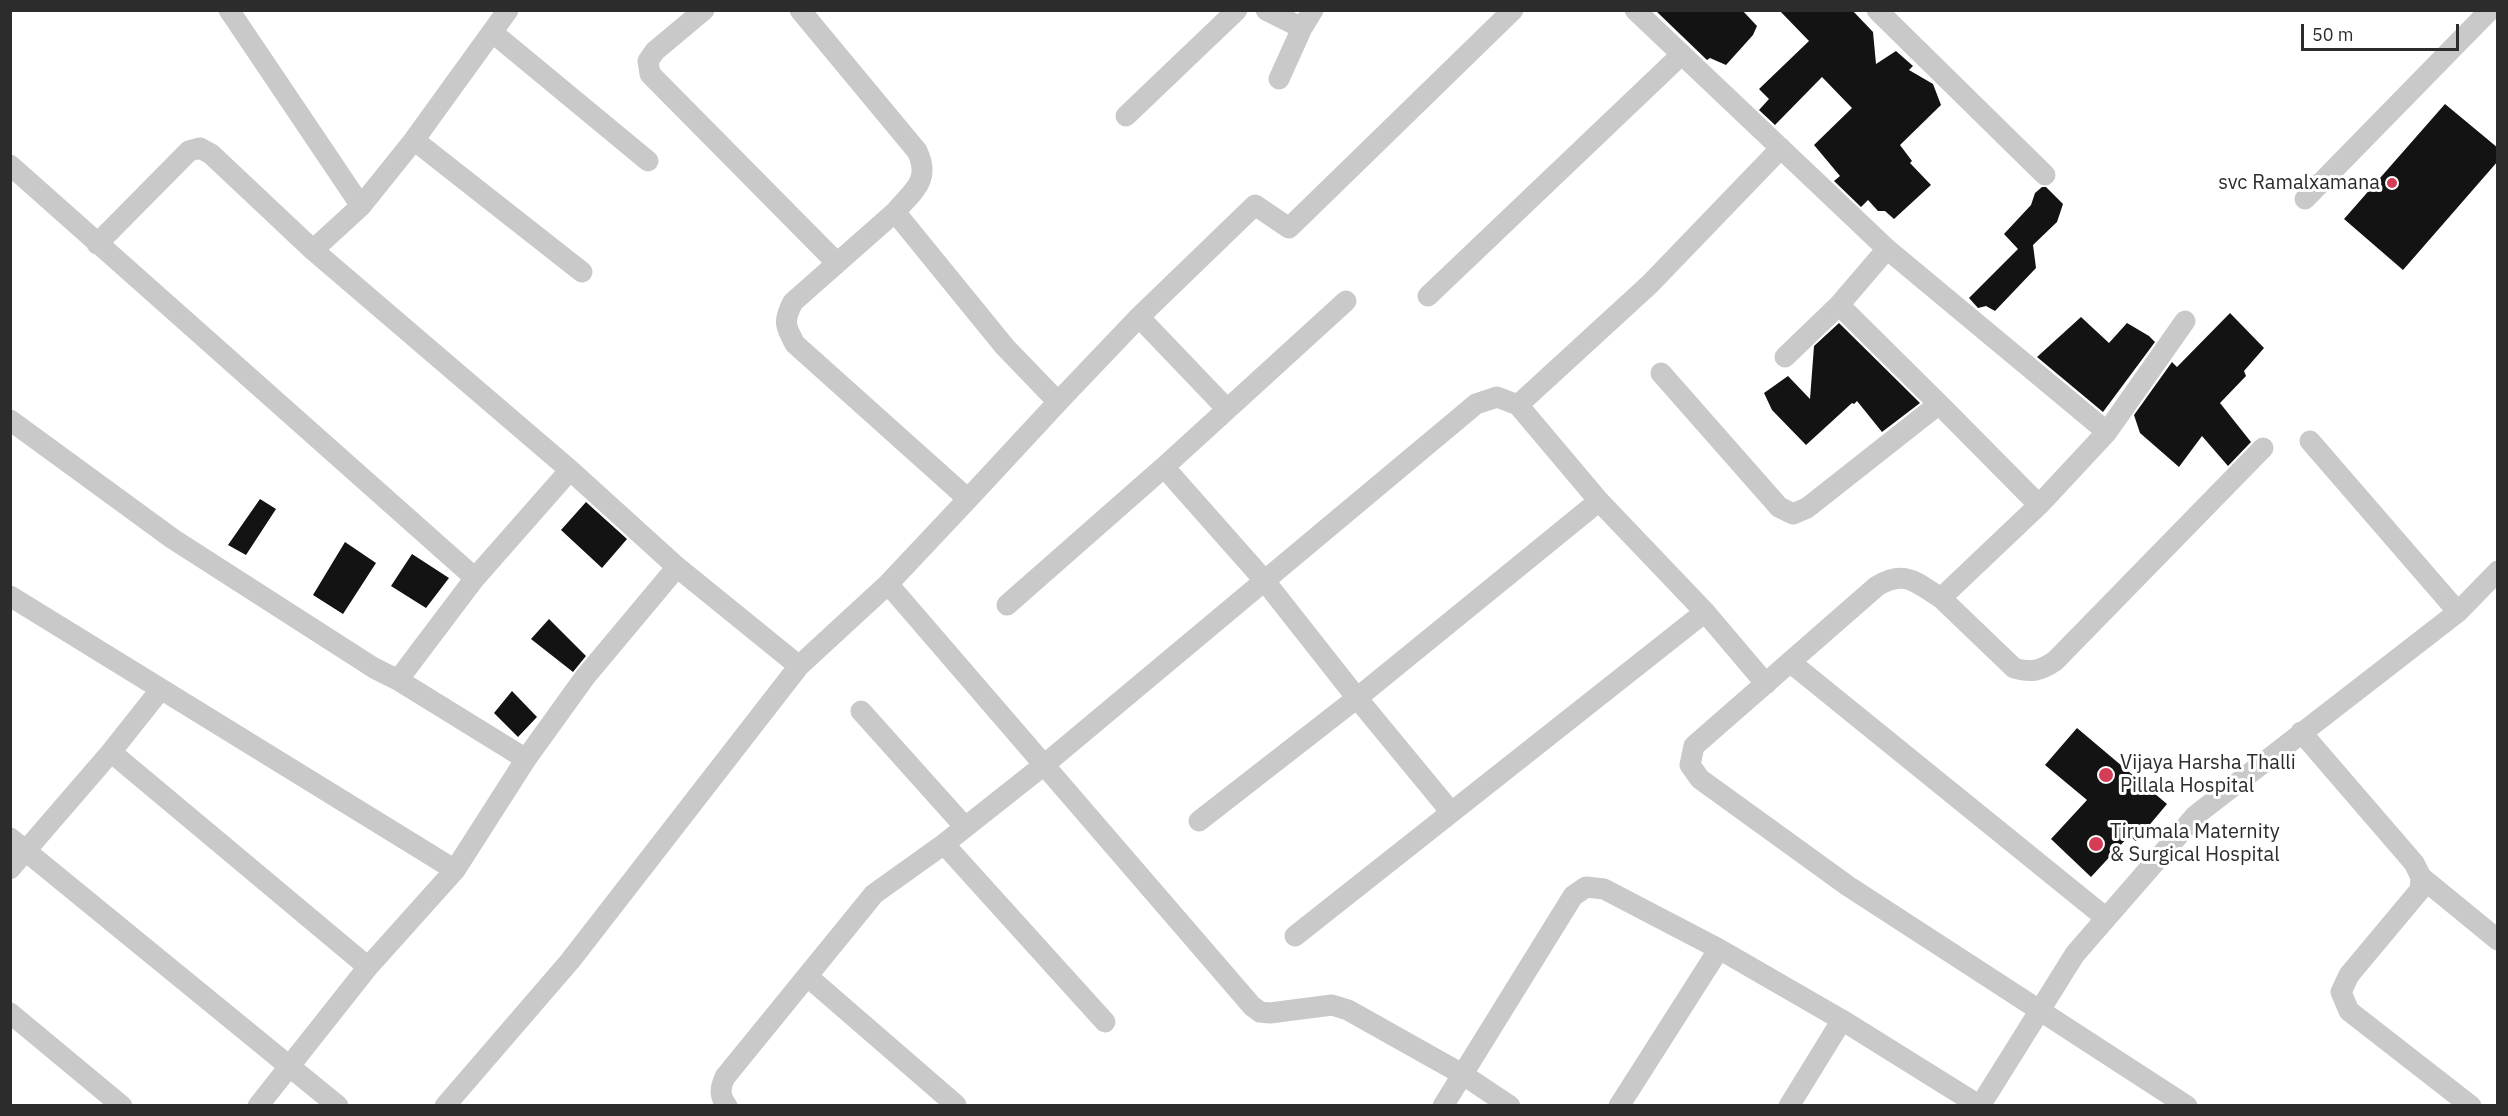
<!DOCTYPE html>
<html>
<head>
<meta charset="utf-8">
<style>
	body { margin:0 }
	#map { position:relative; width:2508px; height:1116px; overflow:hidden; background:#fff; font-family:"IBM Plex Sans",sans-serif }
	canvas { display:block }
	.frame { position:absolute; inset:0; border:12px solid #2c2c2c; pointer-events:none }
	.scale { position:absolute; left:2301px; top:24px; width:158px; height:27px; box-sizing:border-box; border:3px solid #2c2c2c; border-top:0; padding-left:8px; font-size:18px; line-height:21px; white-space:nowrap; color:#2c2c2c; -webkit-text-stroke:4px #fff; paint-order:stroke }
</style>
</head>
<body>
<div id="map">
<canvas width="2508" height="1116"></canvas>
<div class="frame"></div>
<div class="scale">50 m</div>
</div>
<script>
const g = document.querySelector('canvas').getContext('2d');
g.lineJoin = 'round';
function fillPath(path, color) {
  g.fillStyle = color;
  g.fill(path, 'evenodd');
}
function trace(path, color, width, dash) {
  g.strokeStyle = color;
  g.lineWidth = width;
  g.lineCap = dash ? 'butt' : 'round';
  g.setLineDash(dash || []);
  g.stroke(path);
}
function drawText(font, color, halo, rows, align = 'center') {
  g.font = font + ' "IBM Plex Sans",sans-serif';
  g.lineWidth = 6;
  g.setLineDash([]);
  g.textBaseline = 'middle';
  g.strokeStyle = halo;
  g.fillStyle = color;
  for (const [text, x, y, turn = 0] of rows) {
    g.save();
    g.translate(x, y);
    g.rotate((+turn || 0) * Math.PI / 180);
    g.textAlign = isNaN(turn) ? turn : align;
    if (halo) g.strokeText(text, 0, 0);
    g.fillText(text, 0, 0);
    g.restore();
  }
}
fillPath(new Path2D(`
	M1655,10h87l15,16 -4,9 -27,30 -16,-7 -3,2z
	M1779,10h73l21,22 3,32 20,-13 17,15 -4,4 24,14 8,21 -41,40 12,16 -2,2 21,22 -37,34 -9,-8h-7l-10,-11 -7,7 -27,-26 6,-5 -26,-31 38,-37 -30,-31 -47,48 -16,-15 10,-11 -10,-10 50,-48z
	M2445,104l53,44v13l-95,109 -59,-51z
	M2042,187h4l17,17 -6,18 -24,23 3,23 -41,43 -9,-5 -8,2 -9,-10 49,-49 -14,-15 27,-29 4,-12z
	M2230,313l34,35 -20,23 2,5 -26,27 31,39 -23,24 -26,-30 -23,31 -39,-34 -6,-18 38,-53 5,5z
	M2081,317l28,26 18,-20 22,13 6,6 -52,70 -66,-55z
	M1839,323l81,80 -38,29 -25,-31 -3,3 -2,-1 -46,42 -34,-35 -8,-17 24,-17 22,23 4,-53z
	M260,499l16,10 -30,46 -18,-10z
	M586,502l41,37 -25,29 -41,-38z
	M345,542l31,21 -33,51 -30,-19z
	M412,554l37,24 -23,30 -35,-22z
	M549,619l37,37 -13,16 -42,-33z
	M512,691l25,26 -19,20 -24,-24z
	M2077,728l90,76 -31,37 -7,-5 -38,41 -40,-38 36,-39 -42,-35z`), '#131313');
trace(new Path2D(`
	M229,10l132,196 -48,44 257,220 107,97 122,99
	M704,10l-49,41 -7,10 2,13 187,189
	M800,10l117,141c14,29 -3,39 -22,61
	M1266,10l36,18
	M1635,10l252,239 220,183
	M1877,10l168,165
	M492,32l156,129
	M1279,79l23,-51 11,-18
	M1126,116l111,-106
	M414,140l168,132
	M10,165l465,413
	M2305,199l185,-189
	M361,206l53,-66 94,-130
	M97,244l92,-93 11,-3 11,6 102,96
	M1428,296l252,-240
	M1839,305l100,99
	M1139,317l116,-112 34,23 224,-218
	M2185,321l-78,111 -68,73 -98,93c-25,-15 -35,-29 -64,-12l-183,160 -4,19 10,14 148,107 339,220
	M1785,357l54,-52 48,-56
	M1661,373l118,134 14,7 14,-6 132,-104 100,101
	M1058,402l-90,97 -173,-155c-10,-18 -12,-23 -2,-42l102,-90 110,135 53,55 81,-85 87,91
	M1518,405l81,96 106,111 61,72
	M10,420l163,119 201,129 24,12 77,-102 95,-108
	M2310,441l148,171
	M1164,467l182,-166
	M968,499l-80,85 364,422 8,6 10,1 62,-8 16,5 114,64 48,32
	M10,596l445,274
	M1941,598l73,70c17,5 26,3 41,-7l208,-213
	M1007,605l157,-138 100,113 93,118 94,114
	M1790,662l316,256
	M398,680l128,79
	M161,689l-50,63 257,215
	M861,711l104,116
	M2301,732l113,131 7,14 -1,13 -71,85 -8,17 8,19 122,95
	M1199,821l158,-123 242,-197
	M10,838l328,268
	M944,844l161,178
	M10,869l101,-117
	M2421,877l77,63
	M1295,936l410,-324
	M1719,949l123,71 138,86
	M807,976l149,129
	M10,1013l112,93
	M258,1106l110,-139 87,-97 71,-111 59,-82 92,-110
	M445,1106l125,-145 229,-295 89,-82
	M727,1106c-8,-10 -7,-18 -2,-29l149,-183 70,-50 100,-79 432,-361 21,-7 21,8 132,-121 131,-136
	M1443,1106l130,-210 13,-9 18,2 115,60 -100,157
	M1789,1106l53,-86
	M1980,1106l95,-152 121,-139 262,-203 40,-41`), '#c9c9c9', 21);
for (const [x, y, r, color] of [
	[2392,183,6,"#d53d57"],
	[2106,775,8,"#d53d57"],
	[2096,844,8,"#d53d57"]
]) {
  const dot = new Path2D();
  dot.arc(x, y, r, 0, 2 * Math.PI);
  g.fillStyle = color;
  g.fill(dot);
  trace(dot, '#fff', 2);
}
drawText('20px', '#2c2c2c', '#fff', [
	["svc Ramalxamana",2380,183,"right"],
	["Vijaya Harsha Thalli",2120,763],
	["Pillala Hospital",2120,786],
	["Tirumala Maternity",2110,832],
	["& Surgical Hospital",2110,855]
], 'left');
</script>
</body>
</html>
